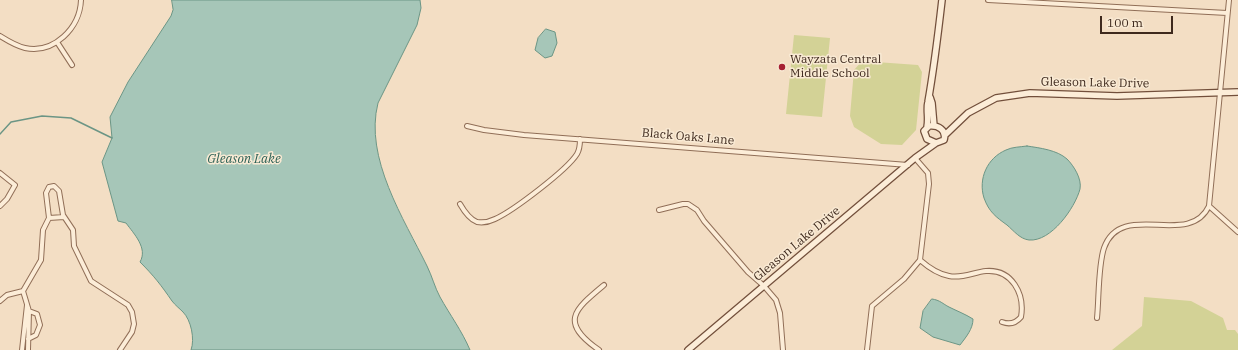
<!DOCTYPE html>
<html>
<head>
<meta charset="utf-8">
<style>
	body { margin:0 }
	#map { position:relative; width:1238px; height:350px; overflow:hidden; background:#f3dec4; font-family:"IBM Plex Serif",serif }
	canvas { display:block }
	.scale { position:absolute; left:1100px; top:16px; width:73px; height:18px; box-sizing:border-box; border:2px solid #3e291d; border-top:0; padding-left:5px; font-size:12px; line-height:14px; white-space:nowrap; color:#3e291d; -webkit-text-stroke:3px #f9ead4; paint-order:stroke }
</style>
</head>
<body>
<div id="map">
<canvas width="1238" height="350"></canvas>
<div class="scale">100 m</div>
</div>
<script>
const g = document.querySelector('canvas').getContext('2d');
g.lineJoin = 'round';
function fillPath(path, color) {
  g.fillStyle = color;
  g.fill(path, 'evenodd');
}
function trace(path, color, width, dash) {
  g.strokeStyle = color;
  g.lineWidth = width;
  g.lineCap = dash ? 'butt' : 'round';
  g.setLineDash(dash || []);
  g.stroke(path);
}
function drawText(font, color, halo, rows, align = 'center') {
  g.font = font + ' "IBM Plex Serif",serif';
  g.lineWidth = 3;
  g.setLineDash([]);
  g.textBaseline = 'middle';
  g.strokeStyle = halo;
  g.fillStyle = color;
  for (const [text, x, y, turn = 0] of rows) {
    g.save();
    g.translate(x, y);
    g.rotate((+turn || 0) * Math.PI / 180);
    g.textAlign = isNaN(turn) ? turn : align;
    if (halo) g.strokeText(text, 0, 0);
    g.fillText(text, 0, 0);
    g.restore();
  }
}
fillPath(new Path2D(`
	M794,35l36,3 -8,79 -36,-3z
	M862,61l56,4 4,7 -6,58 -14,15 -21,-1 -27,-17 -4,-11 4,-46z
	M1144,297l47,4 32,17 4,12h8l3,4v16h-126l30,-24z`), '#d3d296');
const water = new Path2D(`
	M172,0h248l1,8 -4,17 -39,78c-14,55 26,116 49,163 5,10 8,22 13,31 10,18 22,34 30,53h-279c4,-11 0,-30 -8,-38 -4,-4 -8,-7 -11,-11 -11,-16 -18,-25 -32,-39 8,-14 -6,-28 -14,-39l-8,-2 -16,-59 10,-24 -2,-21 18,-35 43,-66 2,-6z
	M546,29l9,3 2,11 -5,13 -7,2 -10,-8 3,-12z
	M1027,146c13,2 30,4 40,13 7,7 15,20 13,30 -5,19 -29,53 -51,51 -9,-1 -15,-9 -22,-15 -11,-8 -18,-13 -23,-27 -6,-19 3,-40 22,-48 6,-3 14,-3 21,-4z
	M932,299c8,1 11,5 17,8 8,4 16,7 24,12 0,10 -7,18 -13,26l-27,-8 -13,-9 3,-17z`);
fillPath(water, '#a6c6b8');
trace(water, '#6b9585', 1);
trace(new Path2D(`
	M0,134l11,-12 31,-6 29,2 41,20`), '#6b9585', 1.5);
const minor = new Path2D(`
	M988,0l239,13
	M0,36c8,5 16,10 25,12 29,6 55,-20 56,-48
	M57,42l15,23
	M467,126l17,4 40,5 384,30
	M0,173l15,12 -8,14 -7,7
	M460,204c4,7 9,15 17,18 6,1 12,0 18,-3 18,-8 72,-49 82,-65 3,-5 3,-10 3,-15
	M1209,206l29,26
	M659,210l24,-6h5l9,6 7,11 44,51 16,14 12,14 4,13 3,37
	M49,218l15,-1
	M920,260c8,7 18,14 29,16 13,3 25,-4 37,-5 26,-2 39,23 35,46 -5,6 -11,8 -19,5
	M23,291l18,-31 2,-30 6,-12 -3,-25 3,-6 5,-1 5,5 4,24 10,15 1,16 17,35 37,24 4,7 2,12 -2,8 -12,18
	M23,291l6,20 -1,39
	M0,301l7,-6 16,-4
	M1097,318c2,-19 1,-52 7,-70 17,-49 85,1 105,-42l20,-206
	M28,339l8,-4 4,-10 -3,-11 -8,-3
	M22,350l5,-45
	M599,350c-40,-28 -25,-40 5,-65
	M867,350l5,-44 32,-27 16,-19 9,-76 -1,-11 -13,-15`);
const secondary = new Path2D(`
	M930,97l2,6 2,23
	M929,126c9,-1 18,4 15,14l-8,3 -9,-4 -3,-8z
	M927,127c2,-9 -1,-17 1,-25 6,-34 10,-67 14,-102
	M945,135l23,-22 28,-15 34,-5 87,3 121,-4
	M688,350l227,-192 21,-15`);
trace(minor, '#906e57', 6);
trace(secondary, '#724f3b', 8);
trace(minor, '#fcedd8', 4);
trace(secondary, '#fcedd8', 5.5);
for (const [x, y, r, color] of [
	[782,67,4,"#a62033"]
]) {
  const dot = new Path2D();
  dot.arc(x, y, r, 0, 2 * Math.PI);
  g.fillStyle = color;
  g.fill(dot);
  trace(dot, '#f9ead4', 1.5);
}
drawText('12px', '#3e291d', '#f9ead4', [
	["Wayzata Central",790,60],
	["Middle School",790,74]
], 'left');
drawText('12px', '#3e291d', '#f9ead4', [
	["Gleason Lake Drive",1095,83,1],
	["Black Oaks Lane",688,137,5],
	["Gleason Lake Drive",797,244,-40]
]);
drawText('italic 13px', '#2b6055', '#f9ead4', [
	["Gleason Lake",244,159]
]);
</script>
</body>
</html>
